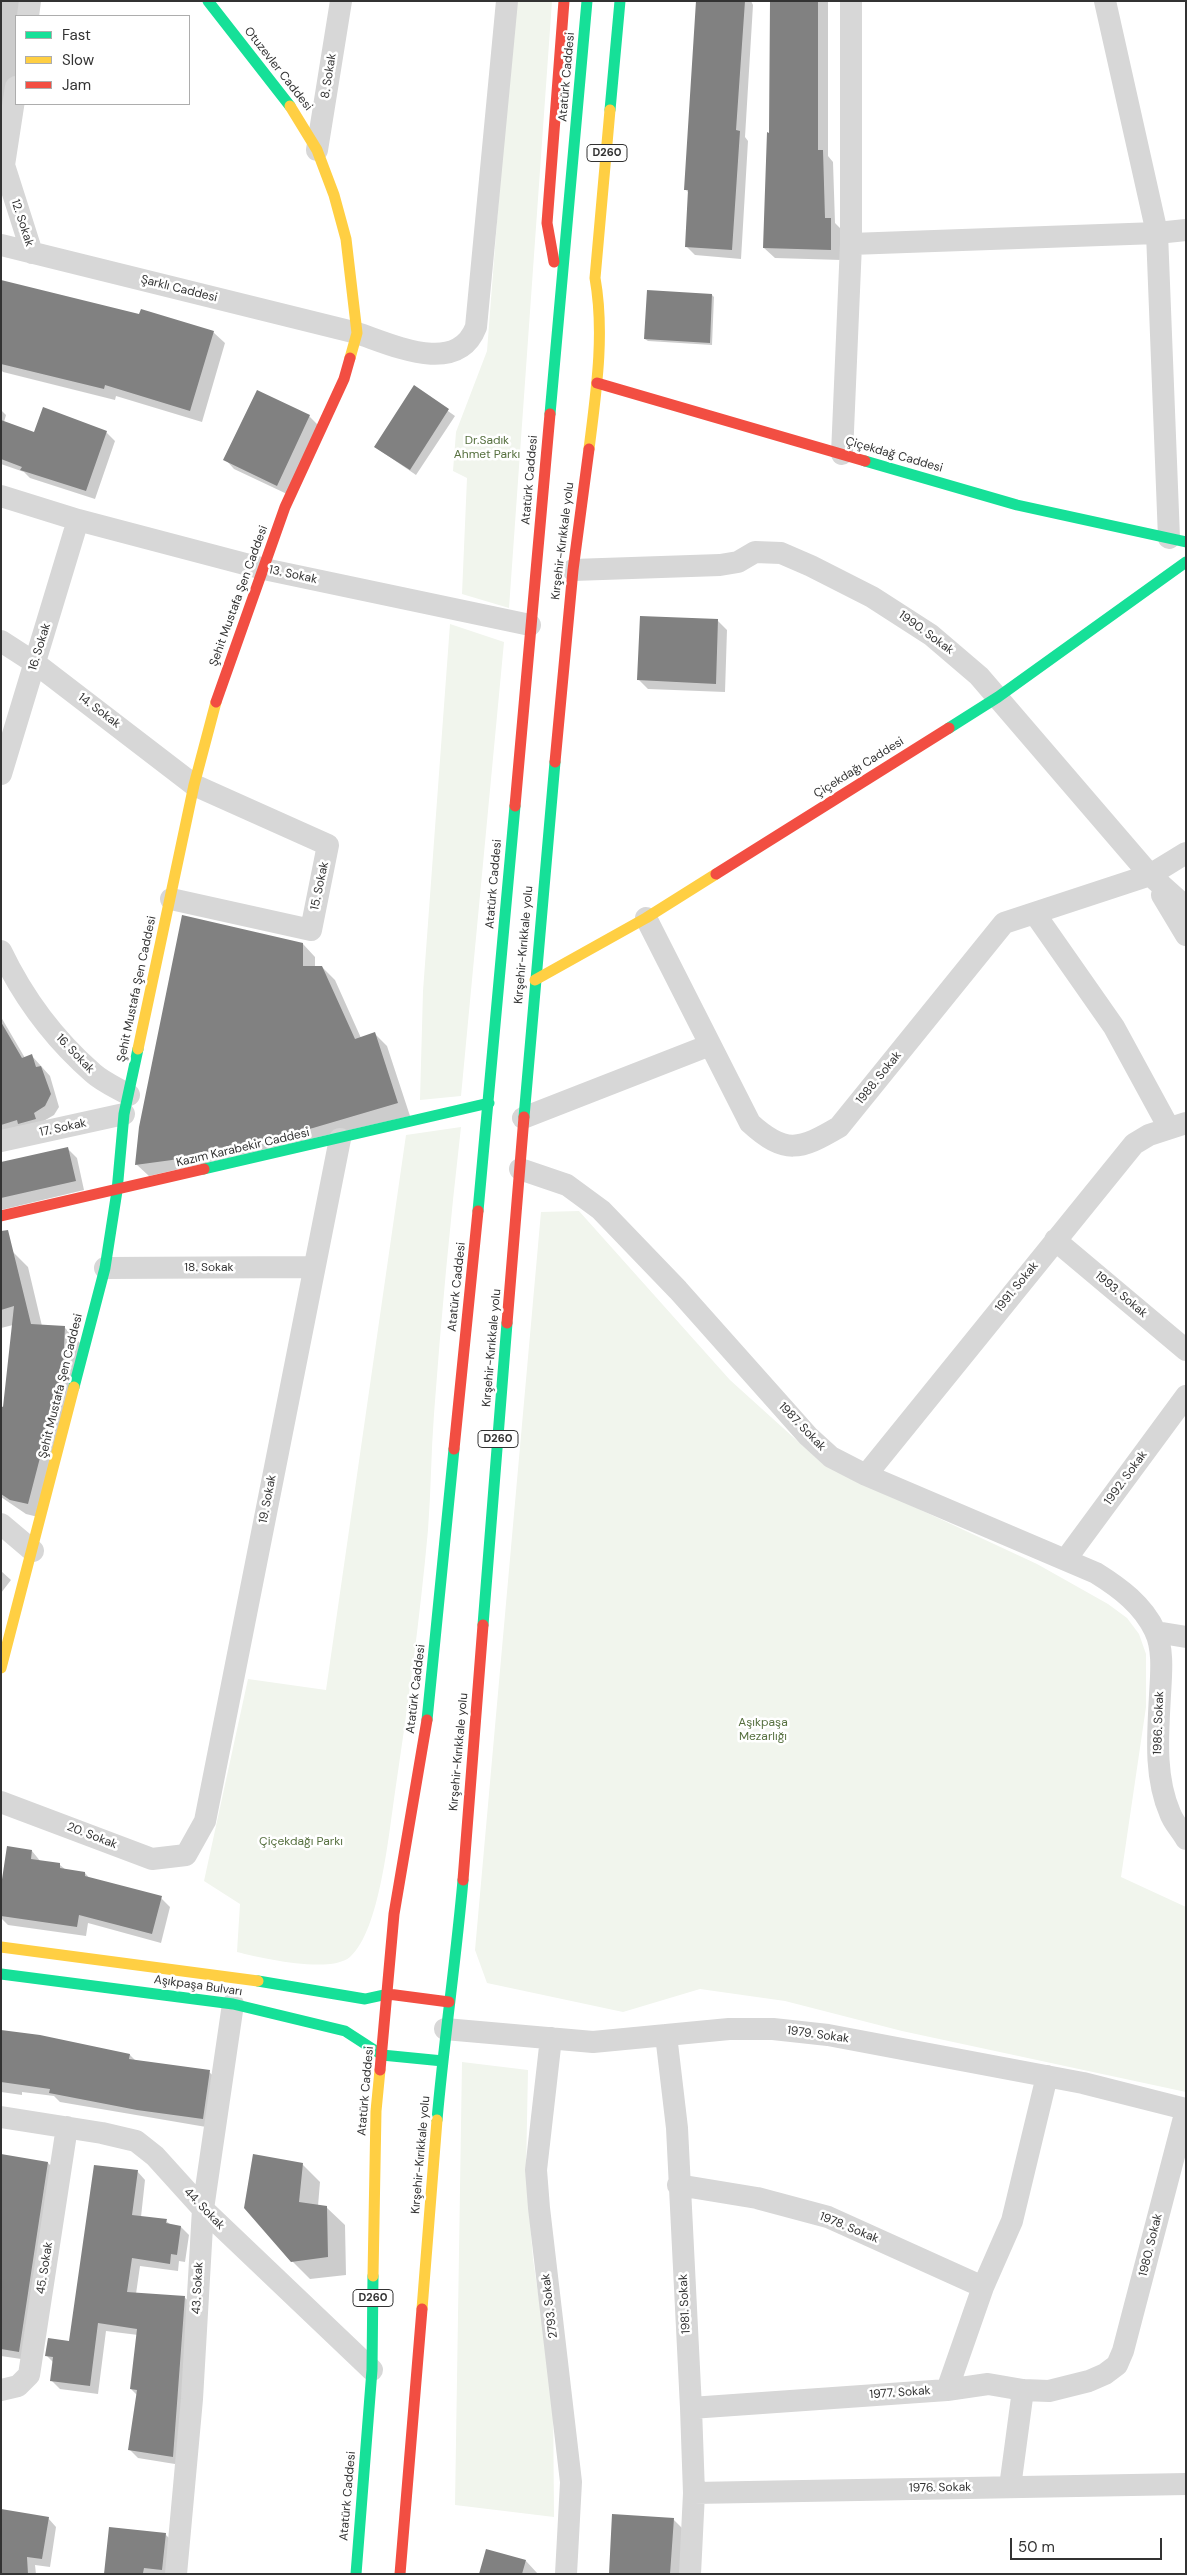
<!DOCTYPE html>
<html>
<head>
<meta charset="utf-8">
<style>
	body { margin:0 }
	#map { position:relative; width:1187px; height:2575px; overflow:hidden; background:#fff; font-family:"DM Sans",sans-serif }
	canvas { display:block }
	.frame { position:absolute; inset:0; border:2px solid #333; pointer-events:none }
	.legend { position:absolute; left:15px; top:15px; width:175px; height:90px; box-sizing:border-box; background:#fff; border:1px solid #adadad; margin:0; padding:6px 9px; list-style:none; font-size:15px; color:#333 }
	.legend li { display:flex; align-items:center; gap:10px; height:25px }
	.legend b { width:25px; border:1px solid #adadad }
	.scale { position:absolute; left:1010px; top:2538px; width:152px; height:22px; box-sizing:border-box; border:2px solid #333; border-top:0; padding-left:6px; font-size:15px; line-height:18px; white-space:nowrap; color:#333; -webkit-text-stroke:4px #fff; paint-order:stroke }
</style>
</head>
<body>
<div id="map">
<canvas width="1187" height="2575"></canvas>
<div class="frame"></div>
<ul class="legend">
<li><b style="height:6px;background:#16e098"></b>Fast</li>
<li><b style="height:6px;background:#ffcf43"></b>Slow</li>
<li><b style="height:6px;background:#f24e42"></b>Jam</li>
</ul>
<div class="scale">50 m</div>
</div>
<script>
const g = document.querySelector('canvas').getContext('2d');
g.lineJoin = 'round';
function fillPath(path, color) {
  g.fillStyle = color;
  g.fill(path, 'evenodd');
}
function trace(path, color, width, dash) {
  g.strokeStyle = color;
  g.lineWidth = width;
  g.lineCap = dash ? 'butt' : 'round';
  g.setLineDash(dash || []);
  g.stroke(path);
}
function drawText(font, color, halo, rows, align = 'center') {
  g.font = font + ' "DM Sans",sans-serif';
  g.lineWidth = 5;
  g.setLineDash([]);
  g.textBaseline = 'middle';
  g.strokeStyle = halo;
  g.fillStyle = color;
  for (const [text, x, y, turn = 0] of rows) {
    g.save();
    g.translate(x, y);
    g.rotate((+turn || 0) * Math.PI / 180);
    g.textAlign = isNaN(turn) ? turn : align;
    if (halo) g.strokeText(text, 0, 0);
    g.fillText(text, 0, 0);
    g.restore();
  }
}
fillPath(new Path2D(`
	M514,1h38l-43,607 -47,-14 5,-116 -14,-7 3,-39 31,-81z
	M450,624l54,18 -43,454 -41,4 3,-109z
	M461,1127c-11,96 -20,191 -27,287 -3,39 -3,77 -6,116 -8,88 -20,175 -33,262 -6,40 -15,139 -45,165 -20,17 -89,1 -113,-5l3,-48 -36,-23 44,-202 78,11 80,-555z
	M579,1211l151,169 94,85 213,99 71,40 19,14 12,16 7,20v53l-25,170 65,30v185l-284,-61 -117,-30 -85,-12 -77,23 -136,-29 -12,-33 66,-738z
	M462,2062l66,8 -2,101 7,88 20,135 1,123 -99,-12z`), '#f1f5ed');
fillPath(new Path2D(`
	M1,1h32l-5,15h-12v74l-15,42z
	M697,1h54l2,4 -8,132 3,4 -7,118 -46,-4 -9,-9 3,-53 -4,-4z
	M772,1h56v155l5,6 2,61 7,7 -1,30 -66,-2 -11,-10 7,-114z
	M712,295l2,2 -2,48 -64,-4 -3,-2z
	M1,324l212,8 12,11 -23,79 -86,-26 -1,4 -112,-28 -2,-2z
	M414,387l41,29 -39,59 -41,-28z
	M1,410l5,5 -2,7 31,11 71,-1 9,9 -20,58 -65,-21 -6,-6 -23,-8z
	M309,416l10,10 -32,68 -53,-25 -9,-10z
	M718,621l9,9 -2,62 -77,-3 -9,-9z
	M303,944l12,13v10h7l13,13 26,58 14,-4 12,12 23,70 -261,60 -13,-12z
	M1,1017l24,41 7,-2 18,20 9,31 -5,8 -12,7 -41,14z
	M67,1148l10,10 7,32 -83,20v-45z
	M13,1252l15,15 14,59 23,2 15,15 -38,175 -16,-4 -25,-17v-86l3,2 9,-88 -12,3v-73z
	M1,1571l10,9 -10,13z
	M32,1851l9,11 19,3 6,5 19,3 6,7 70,18 9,9 -9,36 -73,-20 -2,13 -78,-11 -7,-7v-23z
	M1,2032l129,23 6,6 73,11 10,9 -7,47 -152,-26 -6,-6 -32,-4v3l-21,-3z
	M1,2155l47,8 9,9 -29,188 -27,-4z
	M302,2164l18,18 -2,24 8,1 19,18 1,50 -36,4 -18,-18z
	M137,2171l8,9 -4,37 25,4 5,4 10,2 8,8 -4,27 -6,-1 -1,10 -38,-5 -4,28 48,3 9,8 -12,160 -43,-7 -8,-8 8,-54 -7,-7 7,-54 -32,-4 -8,63 -38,-5 -9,-9 3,-17 -7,-7 23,-14z
	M48,2518l8,9 -6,40 -15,-2 1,9h-35z
	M673,2519l9,9 -2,46h-70z
	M165,2534l9,9 -3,31h-66z
	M526,2561l12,13h-57z`), '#0003');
fillPath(new Path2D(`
	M696,1h49l-9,129 4,1 -8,119 -47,-3 3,-57h-4z
	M770,1h48v149h5l2,68h6v32l-68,-2 4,-116 2,1z
	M1,280l138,34 2,-5 73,22 -24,80 -85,-26 -1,4 -103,-25z
	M647,290l65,4 -2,49 -66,-4z
	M414,385l35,24 -39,61 -36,-23z
	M257,390l53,25 -33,71 -54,-26z
	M43,407l64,24 -21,60 -66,-21 2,-3 -21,-8v-39l33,12z
	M640,616l78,3 -2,65 -79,-4z
	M182,915l121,28v23h19l33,73 20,-7 23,71 -85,25 -141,32 -37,5 4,-38z
	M1,1022l21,36 10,-4 4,13 5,-1 10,28 -6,12 -11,7 2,6 -18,5 -1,-4 -16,5z
	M68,1147l8,34 -75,17v-36z
	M8,1230l23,94 34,2 -2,43 -35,135 -18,-4 -9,-6v-88l2,1 11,-101 -13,4v-79z
	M7,1846l25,4 -1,9 29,4v5l25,4v4l77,20 -10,38 -73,-19 -2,12 -76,-11v-30z
	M1,2030l39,5 90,19 -1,5 81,11 -7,49 -66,-9 -88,-17 1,-4 -49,-7z
	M1,2154l47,8 -29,190 -18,-3z
	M253,2154l50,9 -4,39 28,4 1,51 -37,5 -47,-54z
	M94,2165l44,5 -6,45 35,4 -1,4 15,3 -4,29 -6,-1 -1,10 -38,-6 -5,34 58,4 -12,161 -45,-7 9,-60 -7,-1 7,-60 -39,-6 -8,63 -40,-5 3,-24 -8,-1 3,-18 21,3z
	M1,2509l48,8 -7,42 -15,-2 1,17h-27z
	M612,2514l62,4 -4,56h-61z
	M109,2527l57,6 -4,37 -18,-2 -1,5 -39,1z
	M486,2549l40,11 -4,14h-43z`), '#818181');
trace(new Path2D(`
	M1105,1l52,232 12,305
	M28,16l2,-15
	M317,150l24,-149
	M4,165l28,88
	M1,167l3,-2 12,-78
	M851,244l306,-11 29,-3
	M1,245l356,88c36,12 100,43 119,-6l31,-326
	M842,454l9,-210v-243
	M1,496l77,24 186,49 266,56
	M573,570l147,-5 18,-3 17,-10 26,1 30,13 61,31 59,38 48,41 171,199 36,32
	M1,641l34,22 159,122 134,60 -17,85 -140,-31
	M1,774l77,-254
	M1162,895l24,40
	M1035,914l79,113 55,101
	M646,918l104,205c35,32 50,27 89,4l165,-204 146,-48 36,-22
	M1,951c22,46 53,88 92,122 10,9 24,15 36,22
	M523,1118l187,-73
	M1,1141l123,-27
	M520,1169l47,16 34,25 77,80 130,146 23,21 35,18 230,98c24,15 47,32 59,58 9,18 6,45 5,64 -2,39 -6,81 10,118 3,9 11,17 16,26
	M1055,1240l131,110
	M105,1268l209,-1
	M866,1475l268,-331 15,-9 37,-12
	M1,1524l32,27
	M1066,1559l120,-163
	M1156,1632l30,5
	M1,1802l151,57 34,-4 19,-34 135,-682
	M445,2029l148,13 136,-13h44l55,6 255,48 103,26
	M666,2035l11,93 14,280 3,85 -4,81
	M551,2038l-15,132 3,38 32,274 -5,92
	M1,2117l101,16 34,8 19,15 48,53 169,161
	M678,2185l79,13 71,19 155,70
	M1,2390l17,-4 11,-11 38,-248
	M947,2390l36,-103 29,-66 35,-145
	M691,2408l256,-18 41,-6 35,6 26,1 40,-10 16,-7 12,-9 6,-14 63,-241
	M1010,2487l13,-97
	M694,2493l492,-9
	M176,2574l16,-175 11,-190 30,-205`), '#d7d7d7', 22);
trace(new Path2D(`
	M208,1l82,105
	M610,110l10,-109
	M550,414l37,-413
	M865,461l152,44 169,37
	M949,728l49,-31 188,-135
	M524,1117l31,-355
	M204,1169l285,-66
	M478,1211l37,-405
	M74,1387l31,-119 12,-77 7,-77 14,-65
	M483,1625l24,-302
	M427,1720l27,-271
	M1,1974l232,30 112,27 37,24
	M258,1981l107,18 23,-5
	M382,2055l61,6
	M437,2120c7,-80 19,-160 26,-240
	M356,2574l16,-204 1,-94`), '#16e098', 11);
trace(new Path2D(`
	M290,106l27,44 17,45 12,44 11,94 -7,25
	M589,449c7,-56 16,-115 6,-171l15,-168
	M535,980l111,-62 70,-44
	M138,1049l56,-264 22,-83
	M1,1668l73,-281
	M1,1947l257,34
	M373,2276l3,-165 4,-41
	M422,2309l15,-189`), '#ffcf43', 11);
trace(new Path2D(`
	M554,262l-7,-39 17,-222
	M597,383l268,78
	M216,702l69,-195 59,-128 6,-21
	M555,762l18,-192 16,-121
	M515,806l35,-392
	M716,874l233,-146
	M1,1216l203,-47
	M507,1323l17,-206
	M454,1449l24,-238
	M463,1880l20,-255
	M388,1994l61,8
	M380,2070l14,-156 33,-194
	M400,2574l22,-265`), '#f24e42', 11);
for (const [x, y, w] of [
	[607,153,40],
	[498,1439,40],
	[373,2298,40]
]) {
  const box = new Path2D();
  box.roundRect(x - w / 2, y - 8.5, w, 17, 4);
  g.fillStyle = '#fff';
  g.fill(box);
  trace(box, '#333', 1);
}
drawText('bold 11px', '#333', null, [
	["D260",607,153],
	["D260",498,1439],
	["D260",373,2298]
]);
drawText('12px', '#333', '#fff', [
	["Otuzevler Caddesi",278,69,52],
	["8. Sokak",329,76,-81],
	["Atatürk Caddesi",567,77,-85],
	["12. Sokak",22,223,72],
	["Şarklı Caddesi",179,289,14],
	["Çiçekdağ Caddesi",894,455,16],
	["Atatürk Caddesi",530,480,-85],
	["Kırşehir-Kırıkkale yolu",563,541,-83],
	["13. Sokak",293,575,12],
	["Şehit Mustafa Şen Caddesi",239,596,-70],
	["1990. Sokak",926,633,36],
	["16. Sokak",40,647,-73],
	["14. Sokak",99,711,37],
	["Çiçekdağı Caddesi",859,768,-32],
	["Atatürk Caddesi",494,884,-85],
	["15. Sokak",320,886,-78],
	["Kırşehir-Kırıkkale yolu",524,945,-85],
	["Şehit Mustafa Şen Caddesi",137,989,-78],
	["16. Sokak",75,1054,46],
	["1988. Sokak",879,1078,-51],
	["17. Sokak",63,1128,-12],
	["Kazım Karabekir Caddesi",243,1148,-13],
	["18. Sokak",209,1268],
	["Atatürk Caddesi",457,1287,-84],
	["1991. Sokak",1017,1287,-51],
	["1993. Sokak",1121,1295,40],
	["Kırşehir-Kırıkkale yolu",492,1348,-85],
	["Şehit Mustafa Şen Caddesi",61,1386,-76],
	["1987. Sokak",802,1427,46],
	["1992. Sokak",1126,1478,-54],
	["19. Sokak",268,1499,-79],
	["Atatürk Caddesi",416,1689,-83],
	["1986. Sokak",1159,1723,-88],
	["Kırşehir-Kırıkkale yolu",459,1752,-85],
	["20. Sokak",92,1836,21],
	["Aşıkpaşa Bulvarı",198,1986,8],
	["1979. Sokak",818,2035,8],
	["Atatürk Caddesi",366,2091,-85],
	["Kırşehir-Kırıkkale yolu",421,2155,-85],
	["44. Sokak",204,2209,46],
	["1978. Sokak",849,2228,22],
	["1980. Sokak",1151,2245,-76],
	["45. Sokak",45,2268,-81],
	["43. Sokak",198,2288,-87],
	["1981. Sokak",685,2304,-93],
	["2793. Sokak",550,2306,-97],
	["1977. Sokak",900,2393,-4],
	["1976. Sokak",940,2488,-1],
	["Atatürk Caddesi",348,2496,-85]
]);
drawText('12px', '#56703f', '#fff', [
	["Dr.Sadık",487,441],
	["Ahmet Parkı",487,455],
	["Aşıkpaşa",763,1723],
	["Mezarlığı",763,1737],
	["Çiçekdağı Parkı",301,1842]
]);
</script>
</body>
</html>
